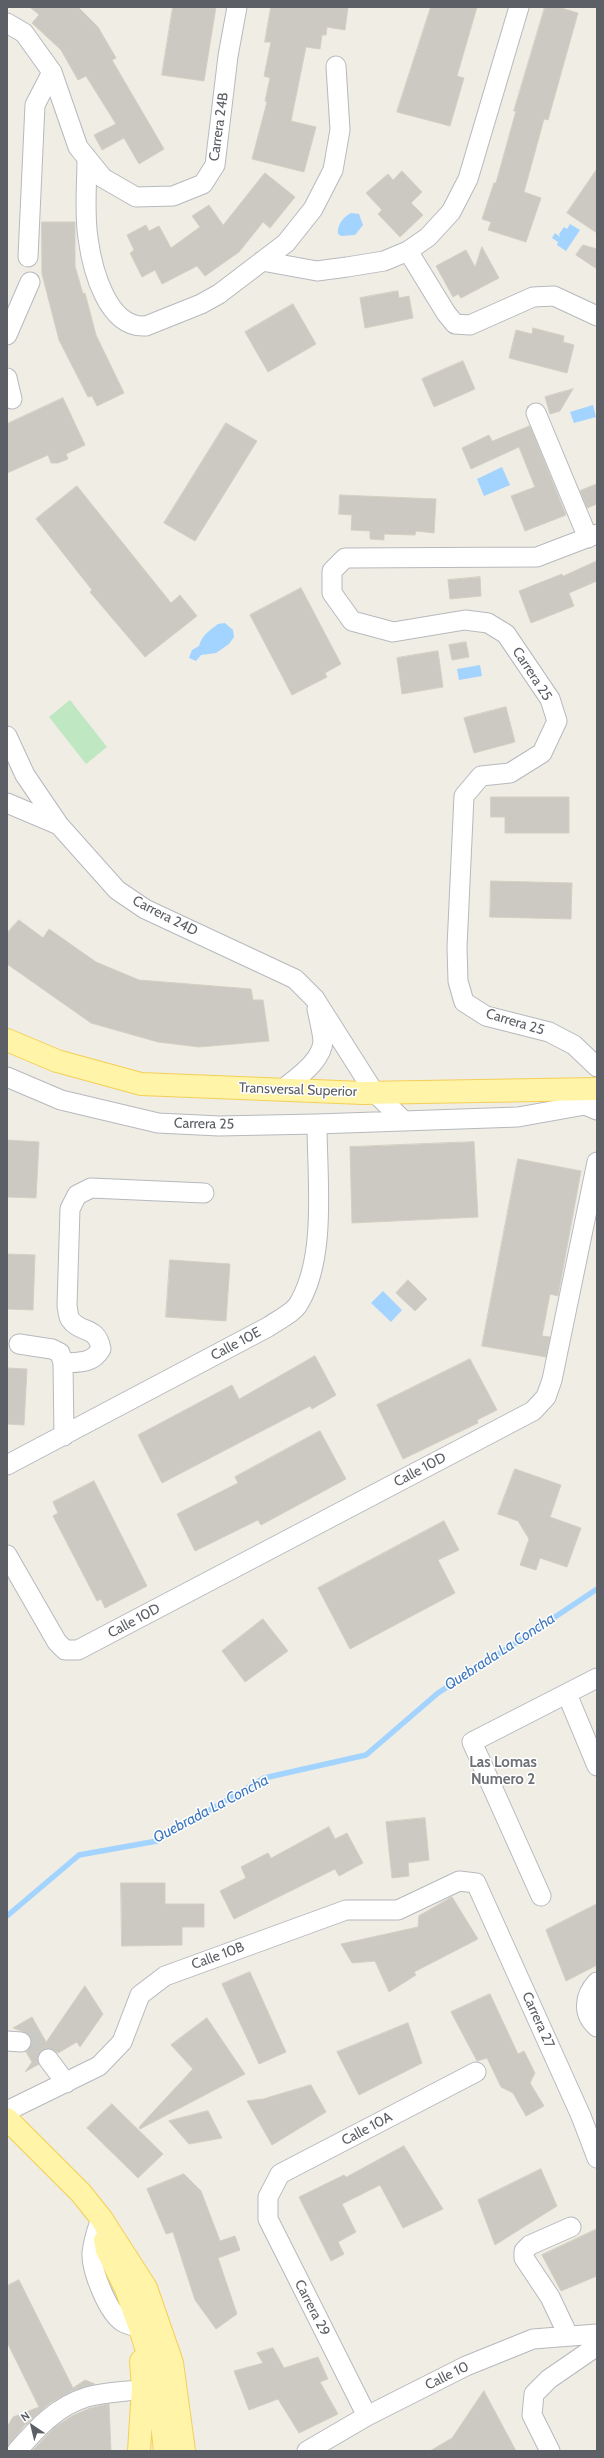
<!DOCTYPE html>
<html>
<head>
<meta charset="utf-8">
<style>
	body { margin:0 }
	#map { position:relative; width:604px; height:2458px; overflow:hidden; background:#efede4; font-family:Cabin,sans-serif }
	canvas { display:block }
	.frame { position:absolute; inset:0; border:8px solid #5c5f65; pointer-events:none }
	.north { position:absolute; left:12px; top:2406px; width:40px; height:40px; -webkit-text-stroke:3px #fff; paint-order:stroke; rotate:325deg; font-size:11px; font-weight:700; line-height:16px; text-align:center; color:#5c5f65 }
	.north::after { content:''; display:block; margin:auto; width:14px; height:18px; background:#5c5f65; clip-path:polygon(50% 0,100% 100%,50% 72%,0 100%) }
</style>
</head>
<body>
<div id="map">
<canvas width="604" height="2458"></canvas>
<div class="frame"></div>
<div class="north">N</div>
</div>
<script>
const g = document.querySelector('canvas').getContext('2d');
g.lineJoin = 'round';
function fillPath(path, color) {
  g.fillStyle = color;
  g.fill(path, 'evenodd');
}
function trace(path, color, width, dash) {
  g.strokeStyle = color;
  g.lineWidth = width;
  g.lineCap = dash ? 'butt' : 'round';
  g.setLineDash(dash || []);
  g.stroke(path);
}
function drawText(font, color, halo, rows, align = 'center') {
  g.font = font + ' Cabin,sans-serif';
  g.lineWidth = 3;
  g.setLineDash([]);
  g.textBaseline = 'middle';
  g.strokeStyle = halo;
  g.fillStyle = color;
  for (const [text, x, y, turn = 0] of rows) {
    g.save();
    g.translate(x, y);
    g.rotate((+turn || 0) * Math.PI / 180);
    g.textAlign = isNaN(turn) ? turn : align;
    if (halo) g.strokeText(text, 0, 0);
    g.fillText(text, 0, 0);
    g.restore();
  }
}
fillPath(new Path2D(`
	M70,700l37,47 -21,17 -37,-47z`), '#bfe7c1');
fillPath(new Path2D(`
	M351,213l8,1 4,11 -8,10 -14,1 -3,-2c-1,-9 5,-17 13,-21z
	M570,224l10,6 -14,21 -9,-6 1,-3 -6,-4 3,-5 5,4 -1,-3 5,-7 3,2z
	M593,405l3,12 -22,6 -4,-11z
	M502,467l8,18 -26,11 -7,-17z
	M225,623l8,7 1,7 -5,7 -13,9 -15,2 -5,6 -7,-3 3,-8 7,-4c3,-11 10,-15 19,-22z
	M480,665l2,11 -23,4 -2,-11z
	M383,1291l19,19 -11,12 -20,-19z`), '#a3d3ff');
trace(new Path2D(`
	M7,1916l72,-61 78,-14 107,-63 102,-23 72,-62 87,-56 72,-48`), '#a3d3ff', 5.5);
const building = new Path2D(`
	M30,7h48l20,20 18,31 -4,2 52,89 -25,15 -15,-26 -22,12 -8,-15 22,-11 -30,-48 -8,4 -17,-30 -29,-27 7,-8z
	M173,7h43l-12,74 -42,-6z
	M271,7h77l-3,23 -18,-3 -1,8h-4l-2,14 -14,-2 -15,74 25,6 -12,45 -52,-13 15,-57 -2,-1 5,-23 -6,-2 7,-34h-6z
	M431,7h46l-20,69 7,2 -14,48 -53,-14z
	M545,7h13l20,6 -30,107 -4,-1 -20,73 17,6 -15,44 -38,-12 3,-8 -9,-3 12,-36h2l20,-72h-2z
	M597,169v64l-30,-20z
	M402,171l20,21 -11,11 12,12 -23,22 -22,-23 4,-4 -16,-17 22,-19 5,6z
	M265,173l30,24 -25,31 -7,-6 -24,30 -34,24 -8,-10 -35,18 -7,-14 -13,7 -12,-24 4,-3 -7,-15 19,-10 3,6 10,-5 12,22 29,-21 -8,-11 17,-11 14,20z
	M42,222h33v44l8,28 2,-1 11,42 28,58 -27,13 -5,-10 -4,1 -29,-57 -17,-66z
	M583,245l14,4v20l-21,-14z
	M482,247l17,31 -38,20 -3,-4 -5,3 -17,-31 30,-16 9,17z
	M398,291l1,7 10,-2 4,22 -48,10 -5,-30z
	M293,304l23,40 -48,28 -23,-40z
	M533,328l31,8 -1,6 11,3 -7,28 -58,-15 7,-28 16,4z
	M463,361l12,28 -41,18 -12,-28z
	M573,389l-13,22 -10,3 -5,-17z
	M63,398l22,47 -19,9 2,5 -10,4h-7l-3,-8 -41,18v-49z
	M226,423l31,18 -62,100 -31,-18z
	M530,426l36,89 -41,16 -14,-35 24,-9 -16,-40 -48,22 -9,-21 27,-13 3,6z
	M597,484v20l-10,4 -7,-17z
	M77,486l94,117 9,-8 17,21 -52,41 -55,-65 2,-2 -56,-71z
	M340,495l96,4 -2,34 -18,-2 -1,4 -31,-1v6l-14,-1v-8l-19,-1 1,-15 -13,-1z
	M597,561v20l-28,12 5,13 -43,17 -12,-32 43,-17 1,2z
	M480,577l1,19 -31,3 -2,-19z
	M301,588l40,76 -16,9 2,4 -35,18 -42,-80z
	M466,642l3,15 -17,3 -3,-15z
	M438,651l5,36 -41,7 -5,-36z
	M506,707l9,35 -41,11 -10,-35z
	M491,797h78v36h-64v-16h-14z
	M491,881l81,2 -1,36 -81,-2z
	M19,920l24,18 6,-9 47,33 43,18 112,9 2,11h10l6,41 -70,6 -41,-5 -67,-19 -84,-59v-31z
	M7,1140l32,2 -3,56 -29,-1z
	M474,1142l4,75 -126,6 -2,-76z
	M518,1159l63,12 -23,125 -8,-2 -8,42 8,1 -4,20 -64,-11z
	M7,1254l28,1 -2,55 -26,-1z
	M170,1260l60,4 -4,57 -60,-4z
	M408,1280l19,19 -12,12 -19,-18z
	M315,1356l21,39 -24,14 -2,-3 -148,77 -24,-48 94,-50 7,14z
	M470,1359l27,51 -20,10 1,3 -75,36 -26,-54z
	M7,1368l20,1 -3,56 -17,-1z
	M320,1431l26,48 -85,46 -3,-5 -63,31 -18,-37 61,-31 -3,-6z
	M515,1469l46,16 -11,32 31,11 -14,39 -27,-9 -4,12 -16,-5 9,-26 -11,-18 -20,-7z
	M94,1481l53,105 -42,22 -4,-9 -4,2 -44,-85 5,-3 -5,-11z
	M444,1521l15,29 -21,10 17,33 -105,56 -32,-61z
	M263,1619l25,32 -43,31 -23,-31z
	M425,1818l4,42 -21,3 1,13 -17,2 -6,-56z
	M329,1827l6,12 12,-6 16,30 -24,13 -4,-7 -101,50 -14,-28 26,-13 -5,-11 27,-14 3,5z
	M121,1883h44v21h39v23h-22v18l-60,1z
	M452,1897l26,42 -64,33 2,3 -27,17 -14,-31 -23,2 -11,-19 77,-17 1,-11z
	M597,1904v61l-31,16 -20,-51z
	M250,1972l36,80 -27,12 -37,-80z
	M85,1986l18,28 -23,33 -3,-5 -19,11 -6,-4 -10,1 -4,5 1,9 -14,8 7,-10 -6,-10 4,-4 1,-10 -4,-5 -14,-5 19,-11 14,25z
	M490,1994l28,60 6,-3 11,22 -5,10 14,23 -18,10 -13,-23 -12,-6 -14,-29 -10,3 -26,-49z
	M207,2018l38,56 -105,55 -1,-2 54,-58 -22,-24z
	M408,2023l14,40 -63,32 -22,-43z
	M311,2085l15,27 -54,33 -25,-44 16,-2z
	M112,2104l51,50 -25,24 -51,-50z
	M208,2111l14,27 -33,6 -20,-23z
	M404,2146l39,63 -40,19 -23,-43 -38,19 14,28 -18,10 6,12 -13,7 -32,-64 45,-22 2,2z
	M541,2169l16,37 -62,39 -17,-45z
	M184,2174l17,17 19,50 15,-5 5,14 -22,8 19,56 -21,15 -21,-29 -22,-68 -7,2 -19,-45z
	M597,2229v47l-36,15 -19,-36z
	M19,2280l54,108 12,-8 10,4 -23,7 -22,12 -26,23 -17,21v-20l6,-10 26,-10 -32,-65v-56z
	M273,2348l11,20 34,-11 10,22 -8,3 18,32 -39,19 -21,-34 -29,11 -15,-39 29,-8 -6,-10z
	M484,2391l32,60h-86l22,-13z
	M109,2404l2,47h-79l23,-24 17,-11 18,-8z`);
fillPath(building, '#ccc9c3');
trace(building, '#d4cfc2', 1);
trace(new Path2D(`
	M21,2042h14l13,17`), '#cacac4', 19, [19, 10]);
const minor = new Path2D(`
	M7,23l17,10 28,39 26,75 25,31 33,19 37,-1 30,-12 12,-19 13,-109 9,-49
	M87,158c0,26 -3,54 1,80 4,30 19,91 58,88l55,-22 18,-10 67,-51 27,-34 20,-39 7,-40 -4,-64
	M408,251l38,62 9,11 15,1 63,-28 21,-1 43,20
	M28,257l7,-152 17,-33
	M262,261l55,10 30,-4 37,-6 24,-10 20,-14 23,-25 17,-33 51,-172
	M7,335l23,-53
	M7,378l5,21
	M536,413l52,125
	M597,534l-60,23 -192,1 -13,13v22l20,28 41,11 72,-12 23,3 18,11 44,65 7,22 -15,32 -32,20 -29,3 -17,20 -7,151 1,34 6,21 22,14 63,16 25,13 23,22
	M7,736l18,39 34,50 58,65 28,19 150,70 20,20 59,93 30,29
	M7,803l52,22
	M7,1077l54,23 97,23 61,3 98,-2 201,-7 67,-12 12,5
	M282,1090c14,-12 41,-29 41,-50 -1,-10 -4,-21 -6,-31
	M19,1344l33,5 8,4 3,10 1,73
	M63,1363c16,-1 29,1 38,-14 -4,-24 -21,-15 -31,-30 -2,-3 -2,-9 -3,-13l3,-97 7,-14 14,-7 113,5
	M7,1465l261,-138c8,-6 26,-14 31,-24 28,-47 18,-126 18,-179
	M7,1555l50,87 8,8h13l455,-239 13,-14 6,-17 45,-218
	M567,1694l30,72
	M541,1896l-69,-154 125,-64
	M597,1982c-13,14 -15,32 0,45
	M7,2041l14,1
	M48,2059l18,24
	M7,2111l92,-45 23,-24 18,-47 25,-19 181,-66h52l61,-29 17,2 105,233 16,42
	M101,2218c-4,12 -8,23 -9,35 -1,17 16,60 31,69 5,3 12,4 17,6
	M568,2335l-18,-38 -26,-39v-7l6,-6 41,-18
	M367,2416l-99,-197v-22l12,-23 196,-102
	M17,2451c20,-23 40,-45 70,-54 17,-5 38,-5 56,-8
	M307,2451l60,-35 99,-50 67,-27 64,-5
	M550,2451l-18,-36 2,-21 15,-15 48,-33`);
const major = new Path2D(`
	M7,1040l50,21 84,23 222,9 234,-4
	M7,2119l74,74 20,25 45,70 26,75 12,88
	M105,2240l2,10 20,41 13,37 18,58 7,65
	M139,2451l4,-62 -2,-28`);
trace(minor, '#b6b9be', 21);
trace(major, '#f5cf56', 24);
trace(minor, '#fff', 19);
trace(major, '#fff4a8', 22);
drawText('14px', '#5c5f65', '#fff', [
	["Carrera 24B",219,127,-82],
	["Carrera 25",532,674,57],
	["Carrera 24D",165,916,27],
	["Carrera 25",515,1022,17],
	["Transversal Superior",298,1090,2],
	["Carrera 25",204,1124,1],
	["Calle 10E",236,1344,-28],
	["Calle 10D",420,1470,-28],
	["Calle 10D",134,1621,-28],
	["Calle 10B",218,1956,-20],
	["Carrera 27",538,2020,66],
	["Calle 10A",367,2129,-28],
	["Carrera 29",312,2308,63],
	["Calle 10",447,2376,-26]
]);
drawText('italic 15px', '#4078be', '#fff', [
	["Quebrada La Concha",500,1652,-33],
	["Quebrada La Concha",211,1809,-28]
]);
drawText('bold 15px', '#6d7177', '#fff', [
	["Las Lomas",503,1763],
	["Numero 2",503,1780]
]);
</script>
</body>
</html>
